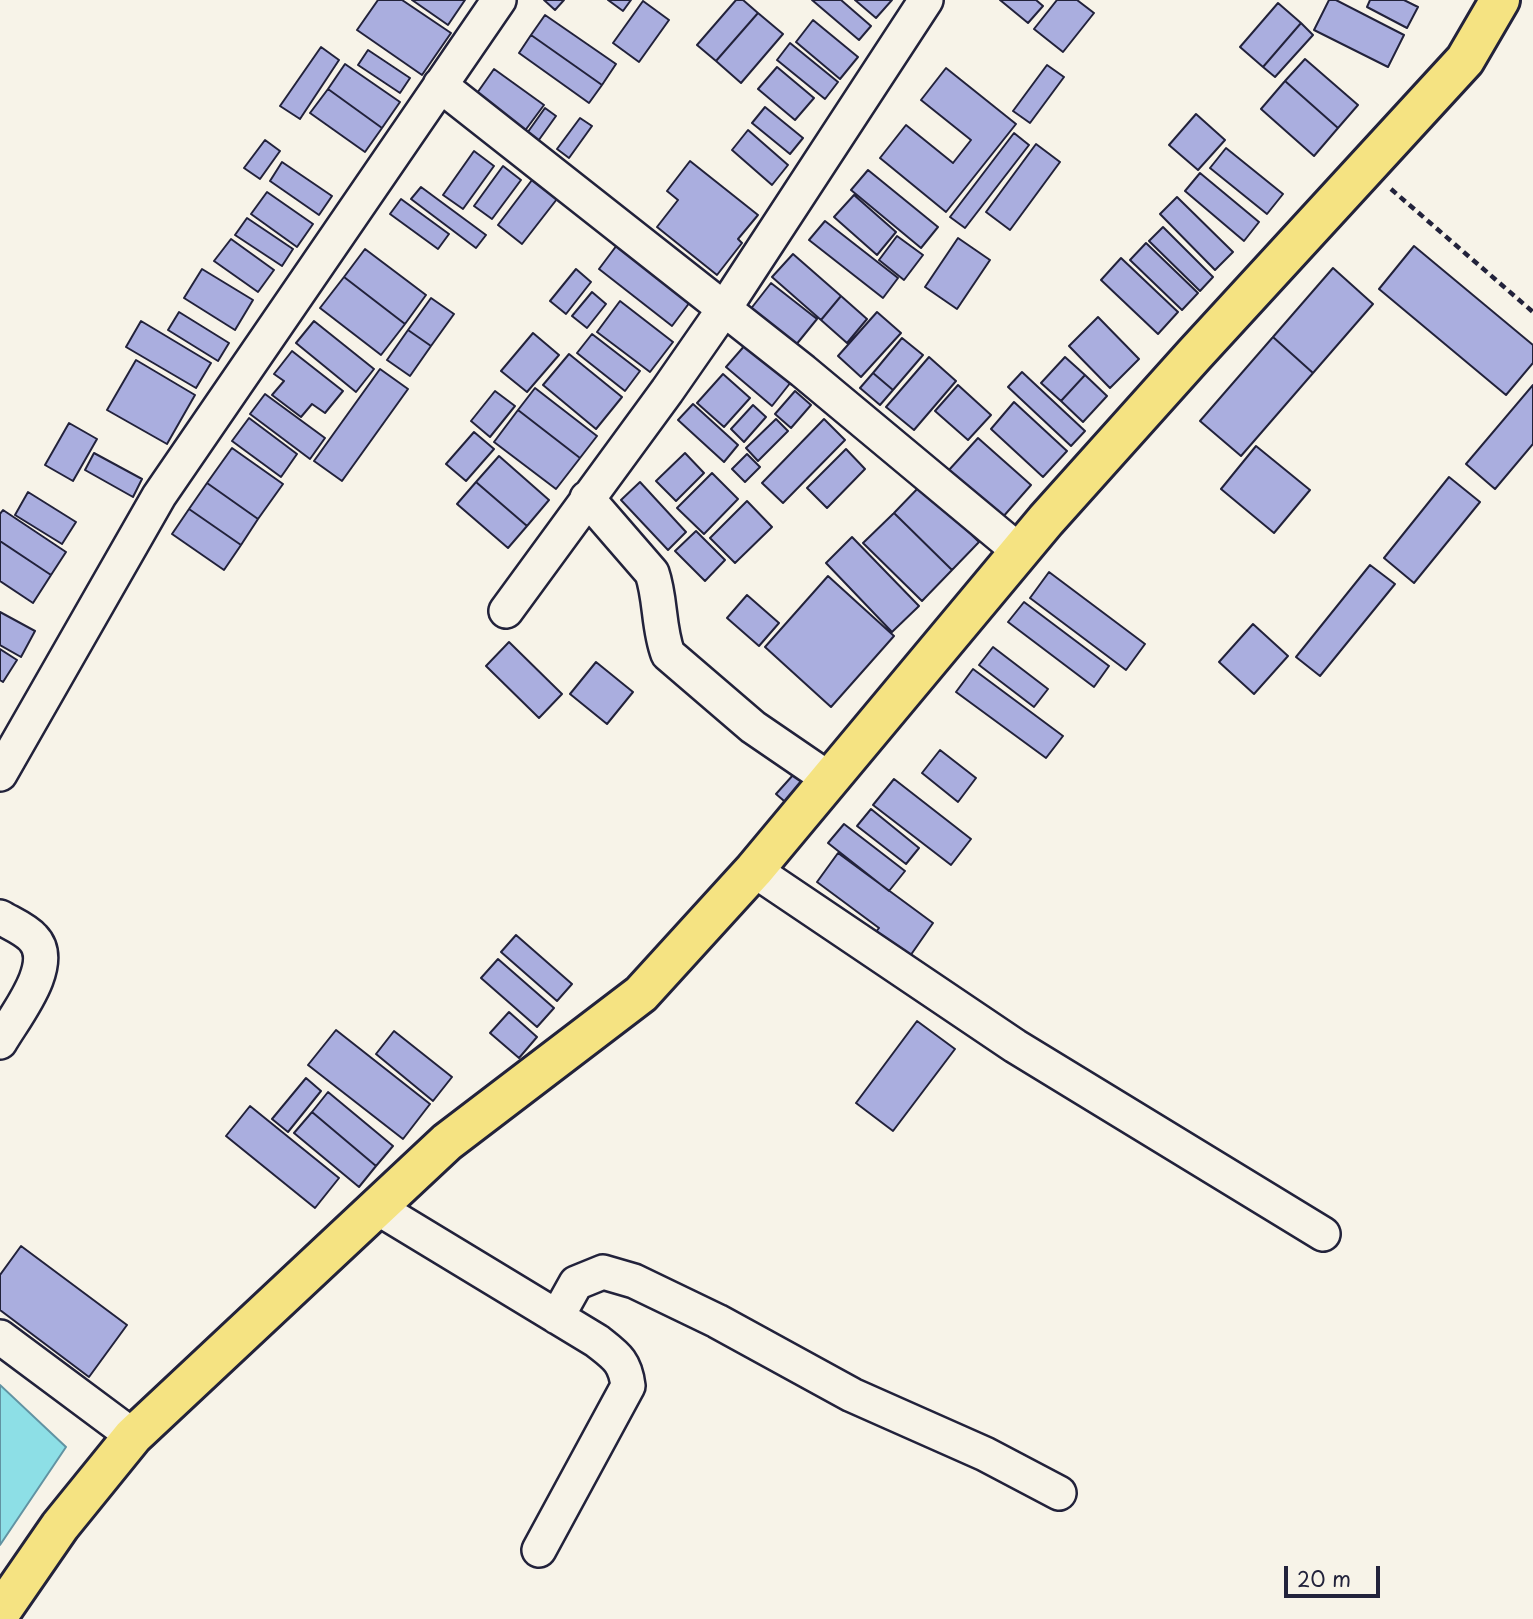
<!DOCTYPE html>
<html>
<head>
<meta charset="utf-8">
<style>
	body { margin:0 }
	#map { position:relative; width:1533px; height:1619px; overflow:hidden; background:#f7f3e8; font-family:"Playpen Sans",sans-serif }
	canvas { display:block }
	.scale { position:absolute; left:1284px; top:1566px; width:96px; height:32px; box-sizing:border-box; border:4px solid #22223b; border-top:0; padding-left:9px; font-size:21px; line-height:24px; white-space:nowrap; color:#22223b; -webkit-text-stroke:5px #f7f3e8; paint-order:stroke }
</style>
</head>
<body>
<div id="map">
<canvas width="1533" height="1619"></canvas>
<div class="scale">20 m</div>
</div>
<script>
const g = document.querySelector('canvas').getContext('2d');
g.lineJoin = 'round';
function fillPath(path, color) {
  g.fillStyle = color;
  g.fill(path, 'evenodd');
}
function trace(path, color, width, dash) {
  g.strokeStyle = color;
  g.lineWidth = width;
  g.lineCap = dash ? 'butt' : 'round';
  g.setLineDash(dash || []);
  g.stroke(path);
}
const water = new Path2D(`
	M0,1385l66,62 -66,98z`);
fillPath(water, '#8ddfe6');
trace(water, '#6293a2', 2);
const building = new Path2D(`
	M378,0h24l49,33 -29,42 -65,-45z
	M412,0h53l-17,25z
	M544,0h20l-9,10z
	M608,0h23l-8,11z
	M736,0h7l15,13 -42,48 -19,-16z
	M812,0h29l30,26 -12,14z
	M855,0h37l-16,18z
	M1000,0h36l7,6 -15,17z
	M1057,0h20l17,13 -31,39 -29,-23z
	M1329,0h7l68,35 -16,32 -74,-37z
	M1370,0h34l14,7 -11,21 -40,-21z
	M643,1l26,19 -30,42 -26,-19z
	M1278,3l23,20 -38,44 -23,-20z
	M758,13l25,21 -42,49 -25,-22z
	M545,15l71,49 -14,21 -71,-50z
	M813,20l45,37 -18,22 -44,-37z
	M1301,23l12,12 -38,42 -12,-10z
	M531,35l71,50 -13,18 -70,-50z
	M790,43l48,39 -13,17 -48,-39z
	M321,47l18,13 -39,59 -20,-13z
	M368,50l42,28 -10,15 -42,-28z
	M1305,59l53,46 -20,23 -53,-47z
	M345,64l55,38 -18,26 -54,-39z
	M1047,65l17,12 -34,46 -17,-12z
	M777,67l37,31 -19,22 -37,-31z
	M946,68l70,56 -70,88 -66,-54 26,-33 47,38 18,-23 -50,-40z
	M494,69l50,36 -20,27 -49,-36z
	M1285,81l53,47 -24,28 -53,-47z
	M328,89l54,39 -17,24 -55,-39z
	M765,107l38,31 -13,16 -38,-31z
	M545,108l11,8 -20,28 -11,-8z
	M1196,114l29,26 -27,30 -29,-25z
	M580,118l12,8 -23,32 -12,-9z
	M748,130l40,35 -16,20 -40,-35z
	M1014,133l15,12 -64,83 -15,-11z
	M265,140l15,11 -20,28 -16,-11z
	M1036,144l24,18 -50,68 -24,-18z
	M1226,148l57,46 -16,20 -57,-46z
	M474,151l20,15 -31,43 -20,-14z
	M690,161l68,54 -20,24 4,4 -25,32 -60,-48 21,-27 -11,-9z
	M282,162l50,34 -13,19 -49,-34z
	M503,166l18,14 -29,39 -18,-13z
	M868,170l70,57 -17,21 -70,-58z
	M1200,173l59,49 -15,19 -59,-50z
	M532,180l25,19 -35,45 -24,-19z
	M421,187l65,48 -10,13 -65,-49z
	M267,192l46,32 -16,23 -46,-33z
	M854,195l42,37 -19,23 -43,-38z
	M1177,197l56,55 -18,18 -55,-56z
	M401,199l48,35 -11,15 -48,-35z
	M247,218l46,31 -11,17 -47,-31z
	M825,221l73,57 -15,20 -74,-58z
	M1163,227l50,50 -13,14 -51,-50z
	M897,236l26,19 -19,25 -25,-20z
	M958,238l32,22 -33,49 -32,-22z
	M231,239l43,31 -16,22 -44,-31z
	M1146,243l52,50 -16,17 -52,-50z
	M617,245l73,57 -18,24 -73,-57z
	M1414,246l119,99v18l-27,32 -127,-106z
	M365,249l61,46 -21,29 -61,-47z
	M793,254l48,42 -20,24 -49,-43z
	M1121,258l57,54 -20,22 -57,-54z
	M1333,268l40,36 -60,69 -40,-36z
	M202,269l51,31 -18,30 -51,-32z
	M576,269l15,13 -25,32 -16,-13z
	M344,277l61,47 -24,31 -61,-47z
	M771,283l46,36 -26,32 -45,-36z
	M592,292l14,12 -19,24 -15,-12z
	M841,296l26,23 -20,24 -26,-23z
	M431,298l23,16 -23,32 -23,-16z
	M620,301l53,41 -23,30 -53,-40z
	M179,312l50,31 -11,18 -50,-31z
	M877,312l24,21 -40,44 -23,-21z
	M1098,317l41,42 -29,29 -41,-42z
	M141,321l70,42 -15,25 -70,-41z
	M314,321l60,48 -18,23 -60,-49z
	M408,330l23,16 -21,30 -23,-16z
	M533,333l26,22 -32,37 -26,-21z
	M592,334l48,37 -15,20 -48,-38z
	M1273,337l40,36 -72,83 -41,-35z
	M902,338l21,17 -30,35 -20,-17z
	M746,344l45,38 -19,24 -46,-39z
	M292,351l51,40 -18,22 -13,-9 -11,13 -29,-22 12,-14 -10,-7z
	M569,354l53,43 -26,32 -53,-44z
	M929,357l27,24 -42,49 -28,-23z
	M1065,357l20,18 -24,26 -20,-18z
	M136,360l59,35 -28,49 -60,-34z
	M380,369l28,20 -66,92 -28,-20z
	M1022,372l63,59 -14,15 -63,-59z
	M873,373l20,17 -13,15 -20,-17z
	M723,374l27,24 -26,29 -27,-24z
	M1085,375l22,21 -24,26 -22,-21z
	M958,385l33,30 -23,25 -33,-29z
	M1533,385v59l-38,45 -29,-25z
	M535,388l62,48 -17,22 -62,-48z
	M495,391l20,15 -25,31 -19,-16z
	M795,391l16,14 -20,23 -16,-14z
	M265,394l60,44 -15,21 -60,-45z
	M1014,402l53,49 -24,26 -52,-48z
	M693,404l45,41 -14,17 -46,-42z
	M753,405l13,12 -22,25 -13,-13z
	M518,410l62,48 -24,31 -62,-47z
	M249,418l48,36 -16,23 -49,-36z
	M776,419l12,12 -30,30 -12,-13z
	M824,419l21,21 -62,63 -21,-20z
	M69,423l28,16 -24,42 -28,-16z
	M474,432l20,17 -28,32 -20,-17z
	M978,438l53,47 -29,33 -53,-48z
	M1256,446l54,44 -36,43 -53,-44z
	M232,448l51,36 -25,35 -51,-36z
	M846,449l19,20 -38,39 -20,-20z
	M94,453l48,26 -9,18 -48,-27z
	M685,453l19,20 -28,28 -20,-20z
	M747,454l13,13 -15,15 -13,-13z
	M499,456l50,44 -22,26 -51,-44z
	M712,473l26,26 -34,35 -27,-26z
	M1449,477l31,25 -66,81 -30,-25z
	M476,482l51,44 -19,22 -51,-44z
	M640,482l46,50 -18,18 -47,-50z
	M207,483l51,36 -17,26 -52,-36z
	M921,485l58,57 -27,28 -58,-57z
	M28,492l48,30 -14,22 -47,-29z
	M747,501l25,26 -37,36 -25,-25z
	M189,509l52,36 -17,25 -52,-36z
	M3,510l63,42 -15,23 -51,-34v-27z
	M894,513l58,57 -30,31 -59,-58z
	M696,531l29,29 -20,21 -30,-30z
	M852,537l67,69 -27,26 -66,-69z
	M0,541l51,34 -18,28 -33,-22z
	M1370,565l25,19 -75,92 -24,-19z
	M1049,572l96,72 -19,26 -96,-72z
	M828,576l66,60 -63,71 -66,-60z
	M747,595l32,28 -20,23 -32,-28z
	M1024,602l85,64 -15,21 -86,-65z
	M0,612l35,19 -14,26 -21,-12z
	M1253,624l35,32 -34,38 -35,-32z
	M509,642l53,52 -23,24 -53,-52z
	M993,647l55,42 -14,18 -55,-42z
	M0,649l17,11 -14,22 -3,-2z
	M596,662l37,30 -26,32 -37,-30z
	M973,669l90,67 -17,22 -90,-66z
	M940,750l36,28 -18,24 -36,-29z
	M802,765l15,14 -26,28 -15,-13z
	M894,779l77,60 -20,26 -78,-60z
	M871,809l48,39 -13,16 -49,-38z
	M844,824l61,47 -16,20 -61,-48z
	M838,853l95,70 -32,46 -34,-26 12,-15 -62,-46z
	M516,935l56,49 -15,17 -56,-49z
	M498,959l56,49 -17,19 -56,-49z
	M509,1012l28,25 -18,21 -29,-25z
	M917,1021l38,28 -62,82 -37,-28z
	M336,1030l94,74 -27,35 -95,-74z
	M394,1031l58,46 -19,24 -57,-47z
	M306,1078l15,13 -33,41 -16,-13z
	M328,1092l65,54 -17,20 -64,-54z
	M250,1106l89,72 -24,30 -89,-72z
	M312,1112l64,54 -17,21 -65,-54z
	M21,1246l106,79 -38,52 -89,-67v-35z`);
fillPath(building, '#aaaedf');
trace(building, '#22223b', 2);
const minor = new Path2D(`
	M440,85l363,286 216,180
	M587,498l65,75c9,26 6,55 16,81l85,73 76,52
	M506,611l161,-220 57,-82 202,-309
	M0,774l159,-278 340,-496
	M754,870l261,176 308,188
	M0,917c10,6 25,12 33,21 25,26 -18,78 -33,104
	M376,1207l221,134c19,15 28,20 31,45l-89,164
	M557,1317l19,-34 27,-11 31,9 83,40 135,74 133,59 74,39
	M0,1337l133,99`);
const major = new Path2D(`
	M0,1613l60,-87 73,-90 314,-294 194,-148 113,-124 292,-350 148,-165 271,-295 35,-60`);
trace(minor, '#22223b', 38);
trace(major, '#22223b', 44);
trace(new Path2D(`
	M1391,189l142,123`), '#22223b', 4.5, [7, 5]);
trace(minor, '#f7f3e8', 33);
trace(major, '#f5e382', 38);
</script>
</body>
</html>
